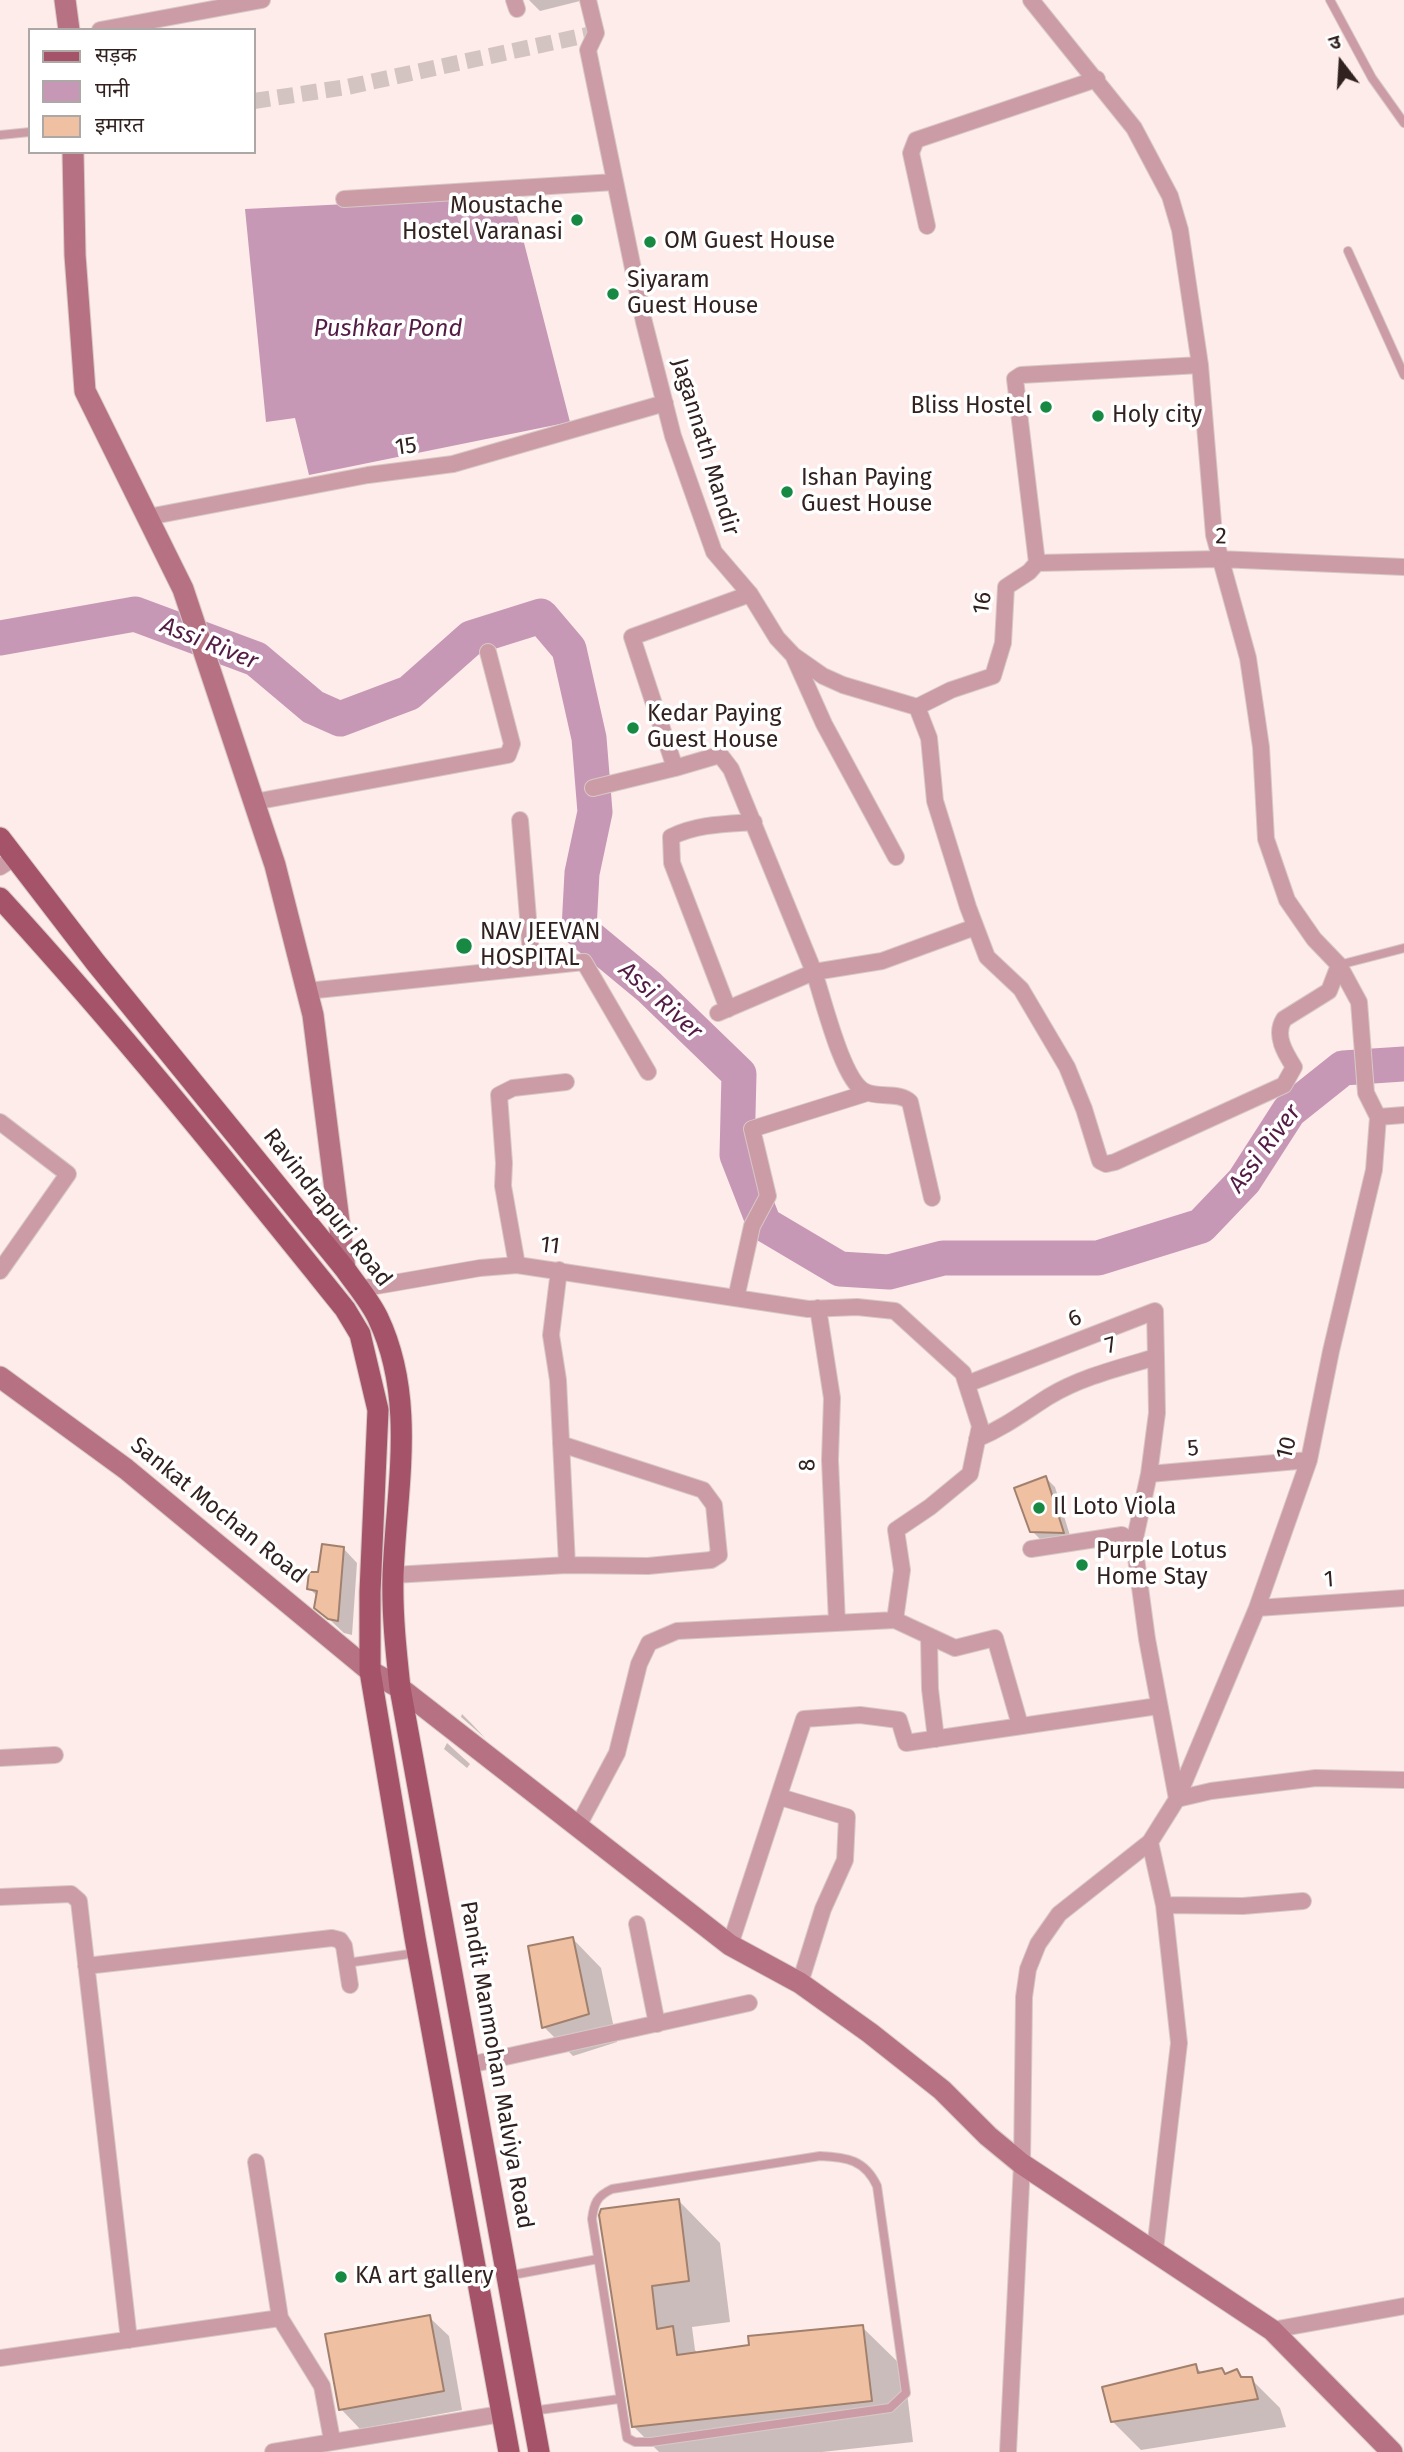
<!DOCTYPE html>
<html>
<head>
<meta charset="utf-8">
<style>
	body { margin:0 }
	#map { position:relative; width:1404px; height:2452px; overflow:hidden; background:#fdece9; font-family:"Fira Sans","Noto Sans Devanagari",sans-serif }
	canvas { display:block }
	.legend { position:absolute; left:28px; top:28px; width:228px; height:126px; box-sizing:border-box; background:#fff; border:2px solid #ada7a6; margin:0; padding:9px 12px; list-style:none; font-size:21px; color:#312220 }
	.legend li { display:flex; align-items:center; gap:14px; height:35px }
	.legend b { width:35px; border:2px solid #ada7a6 }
	.north { position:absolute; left:1306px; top:28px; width:70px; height:70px; -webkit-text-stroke:5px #fff; paint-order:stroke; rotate:343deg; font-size:19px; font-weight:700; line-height:28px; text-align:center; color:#312220 }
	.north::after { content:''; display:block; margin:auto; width:24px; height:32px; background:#312220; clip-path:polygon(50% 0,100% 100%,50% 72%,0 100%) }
</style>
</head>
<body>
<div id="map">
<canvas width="1404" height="2452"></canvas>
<ul class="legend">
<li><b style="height:9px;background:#a45369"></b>सड़क</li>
<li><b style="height:19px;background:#c798b6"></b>पानी</li>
<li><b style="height:19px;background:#f0c0a2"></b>इमारत</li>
</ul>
<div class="north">उ</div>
</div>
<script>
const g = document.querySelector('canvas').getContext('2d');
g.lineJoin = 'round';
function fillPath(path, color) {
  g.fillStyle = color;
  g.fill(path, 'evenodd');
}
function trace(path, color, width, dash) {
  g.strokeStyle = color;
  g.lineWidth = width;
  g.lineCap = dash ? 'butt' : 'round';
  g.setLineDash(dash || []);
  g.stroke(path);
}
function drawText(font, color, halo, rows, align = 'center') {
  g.font = font + ' "Fira Sans",sans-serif';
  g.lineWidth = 7;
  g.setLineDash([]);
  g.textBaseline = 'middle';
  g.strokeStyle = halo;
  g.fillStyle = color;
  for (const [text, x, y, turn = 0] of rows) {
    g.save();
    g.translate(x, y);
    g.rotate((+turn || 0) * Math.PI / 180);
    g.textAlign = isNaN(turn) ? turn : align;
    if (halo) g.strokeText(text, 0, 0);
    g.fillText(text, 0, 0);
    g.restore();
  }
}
fillPath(new Path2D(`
	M512,196l58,226 -261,53 -14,-57 -29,4 -21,-213z`), '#c798b6');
fillPath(new Path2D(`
	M529,0h55l-44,11z
	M1046,1478l9,9 17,55 -31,-2 -9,-9z
	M343,1548l14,15 -5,72 -8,-2 -28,-26 2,-10 -9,-9z
	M462,1714l9,9 14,15 -24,-21z
	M447,1743l23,21 -3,4 -23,-19z
	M573,1939l28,29 16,74 -44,14 -29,-29z
	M679,2201l41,42 10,79 -38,5 3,23 3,4 164,-27 42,41 9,74 -91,10h-163l-25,-25 -34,-208z
	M429,2317l20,19 13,74 -102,19 -19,-20z
	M1195,2366l8,8 19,-4 5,5 10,-4 7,8h7l29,29 6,19 -145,23 -29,-29z`), '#0003');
trace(new Path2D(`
	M0,638l135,-24 121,45 57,48 27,12 69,-26 62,-55 70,-22 28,33 20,89 6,74 -13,61 -3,56 70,58 90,87 -2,81 27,69 76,45 49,3 54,-14h155l103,-32 43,-45 45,-70 54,-43 61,-4`), '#c798b6', 35);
const building = new Path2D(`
	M1046,1476l18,57 -34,-1 -16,-44z
	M322,1544l22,3 -6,74 -10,-2 -14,-11 3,-17 -10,-2 2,-17h9z
	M573,1937l16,77 -47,14 -14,-82z
	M679,2199l10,82 -37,5 5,43 16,-3 4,29 72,-10 -1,-9 115,-11 9,76 -240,26 -33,-212 2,-6z
	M430,2315l14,76 -105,19 -14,-76z
	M1196,2364l2,9 24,-5 3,6 12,-5 4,8h11l6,22 -147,23 -9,-35z`);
fillPath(building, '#f0c0a2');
trace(building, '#a1816e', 2);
trace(new Path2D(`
	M254,101l93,-14 249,-54`), '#d4c4c1', 16, [16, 8]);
const lane = new Path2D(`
	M1330,0l42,78 32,45
	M0,135l30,-3
	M1348,251l56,124
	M1339,965l65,-17
	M347,1963l69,-10
	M820,2156c27,1 45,4 57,30l29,207 -16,15 -239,34h-16l-8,-4 -35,-219c2,-16 5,-23 20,-30z
	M507,2276l91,-17
	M532,2411l87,-12`);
const street = new Path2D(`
	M514,0l3,9
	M588,0l8,33 -8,17 56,272 29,114 41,116 36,42 27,44 16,17 30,21 20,9 74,22 12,31 6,63 33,106 19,50 34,32 46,78 17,42 16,52 6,3 9,-2 169,-77 10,-18c-9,-14 -20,-32 -10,-48l45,-28 10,-26
	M1031,0l103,128 36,68 10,34 20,135 14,170 34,123 13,89 5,92 21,61 27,39 25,26 20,37 7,91 12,24 -4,53 -43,181 -22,109 -52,148 -80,191
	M100,30l162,-30
	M344,199l270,-17
	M927,226l-16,-73 5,-13 181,-61
	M148,517l220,-42 85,-11 212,-61
	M1037,563l182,-4 185,8
	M794,657l30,67 72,133
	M917,707l34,-17 42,-14 10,-33 3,-56 23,-15 8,-9 -22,-184 6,-4 179,-10
	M675,768l41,-12h5l10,13 83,203 -96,41
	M593,788l82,-20 -43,-131 118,-43
	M254,802l254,-47 4,-11 -24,-92
	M520,820l12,147
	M0,867l14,-9
	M307,991l277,-29 64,110
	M728,1009l-56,-146 -1,-26c26,-13 54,-13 83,-15
	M1378,1117l26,-2
	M0,1122l68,52 -68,97
	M932,1198l-22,-96c-11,-11 -32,-3 -46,-11 -22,-12 -41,-93 -50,-119l68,-11 93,-34
	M517,1265l-14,-79 1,-23 -5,-68 14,-7 53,-6
	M559,1270l-8,65 7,45 9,185
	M359,1289l121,-21 37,-3 291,44 49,-2 38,4 68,62 17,53 -10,48 -40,33 -34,23 6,40 -7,50
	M736,1298l16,-72 16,-30 -16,-67 115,-36
	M818,1308l14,90 -2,62 7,163
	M967,1384l188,-73 1,46
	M977,1439c28,-12 46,-26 71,-42 33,-20 71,-29 108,-40l1,56 -8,61
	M1134,1543l15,-69 160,-14
	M393,1575l174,-10 81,1 63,-6 8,-5 -5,-50 -11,-15 -142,-46
	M1257,1608l147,-10
	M929,1637l1,52 6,50
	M0,1758l55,-3
	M780,1797l67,20 -2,43 -22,49 -23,74
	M1177,1799l34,-8 105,-13 88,2
	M577,1828l40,-75 22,-89 10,-21 28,-12 218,-11 60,28 40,-10 25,87
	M1150,1842l14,63 15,138 -24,207
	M0,1897l71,-3 8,7 50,439
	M1164,1905l79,1 60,-5
	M637,1924l20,100
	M730,1945l74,-226 56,-4 39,5 7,23 252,-37
	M86,1966l246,-28 8,2 4,6 6,39
	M469,2065l280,-62
	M256,2162l24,156 42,68 10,54
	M1272,2330l132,-24
	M0,2358l280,-40
	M273,2452l228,-38
	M1008,2452l14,-288 2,-167 4,-28 10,-25 21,-30 91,-72 27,-43 -30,-160 -13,-96 -12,-8 -91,14`);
const secondary = new Path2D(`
	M65,0l4,30
	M73,152l2,103 10,136 98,198 92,276 38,150 32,254
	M0,1377l126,92 244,202 30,17 330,257 70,38 70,50 72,57 46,46 34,28 250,166 120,122`);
const primary = new Path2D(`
	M0,838l96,125 249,306c11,16 25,32 33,49 39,82 18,172 15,258 -1,38 3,75 7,112l139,764
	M0,898c121,132 233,272 345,411l15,25 18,76 -8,182v79l45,267 94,514`);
trace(lane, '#d8c8c5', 10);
trace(street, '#d8c8c5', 18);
trace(secondary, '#d8c8c5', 23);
trace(primary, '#d8c8c5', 23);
trace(lane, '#cb9ca6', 8);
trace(street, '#cb9ca6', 16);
trace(secondary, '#b67282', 21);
trace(primary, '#a45369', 21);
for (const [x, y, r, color] of [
	[577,220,7,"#188942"],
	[650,242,7,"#188942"],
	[613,294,7,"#188942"],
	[1046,407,7,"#188942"],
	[1098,416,7,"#188942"],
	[787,492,7,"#188942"],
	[633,728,7,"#188942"],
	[464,946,9,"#188942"],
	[1039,1508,7,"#188942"],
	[1082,1565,7,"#188942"],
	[341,2277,7,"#188942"]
]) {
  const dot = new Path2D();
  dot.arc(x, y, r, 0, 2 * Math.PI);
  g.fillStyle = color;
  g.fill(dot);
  trace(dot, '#fff', 2.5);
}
drawText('23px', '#312220', '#fff', [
	["Moustache",563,207,"right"],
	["Hostel Varanasi",563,233,"right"],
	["OM Guest House",664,242],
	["Siyaram",627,281],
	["Guest House",627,307],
	["Bliss Hostel",1032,407,"right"],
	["Holy city",1112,416],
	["Ishan Paying",801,479],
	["Guest House",801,505],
	["Kedar Paying",647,715],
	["Guest House",647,741],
	["NAV JEEVAN",480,933],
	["HOSPITAL",480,959],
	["Il Loto Viola",1053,1508],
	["Purple Lotus",1096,1552],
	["Home Stay",1096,1578],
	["KA art gallery",355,2277]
], 'left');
drawText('23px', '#312220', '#fff', [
	["15",406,447,-8],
	["Jagannath Mandir",705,447,73],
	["2",1221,537,1],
	["16",983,603,-82],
	["Ravindrapuri Road",327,1208,52],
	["11",550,1246,7],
	["6",1075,1319,-22],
	["7",1111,1346,-16],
	["10",1287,1448,-76],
	["5",1193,1449,-4],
	["8",808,1465,-91],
	["Sankat Mochan Road",218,1511,39],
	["1",1329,1580,-4],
	["Pandit Manmohan Malviya Road",496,2065,80]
]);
drawText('italic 24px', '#541c45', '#fff', [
	["Pushkar Pond",388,329],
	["Assi River",209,644,22],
	["Assi River",660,1001,42],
	["Assi River",1265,1149,-53]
]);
</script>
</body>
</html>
